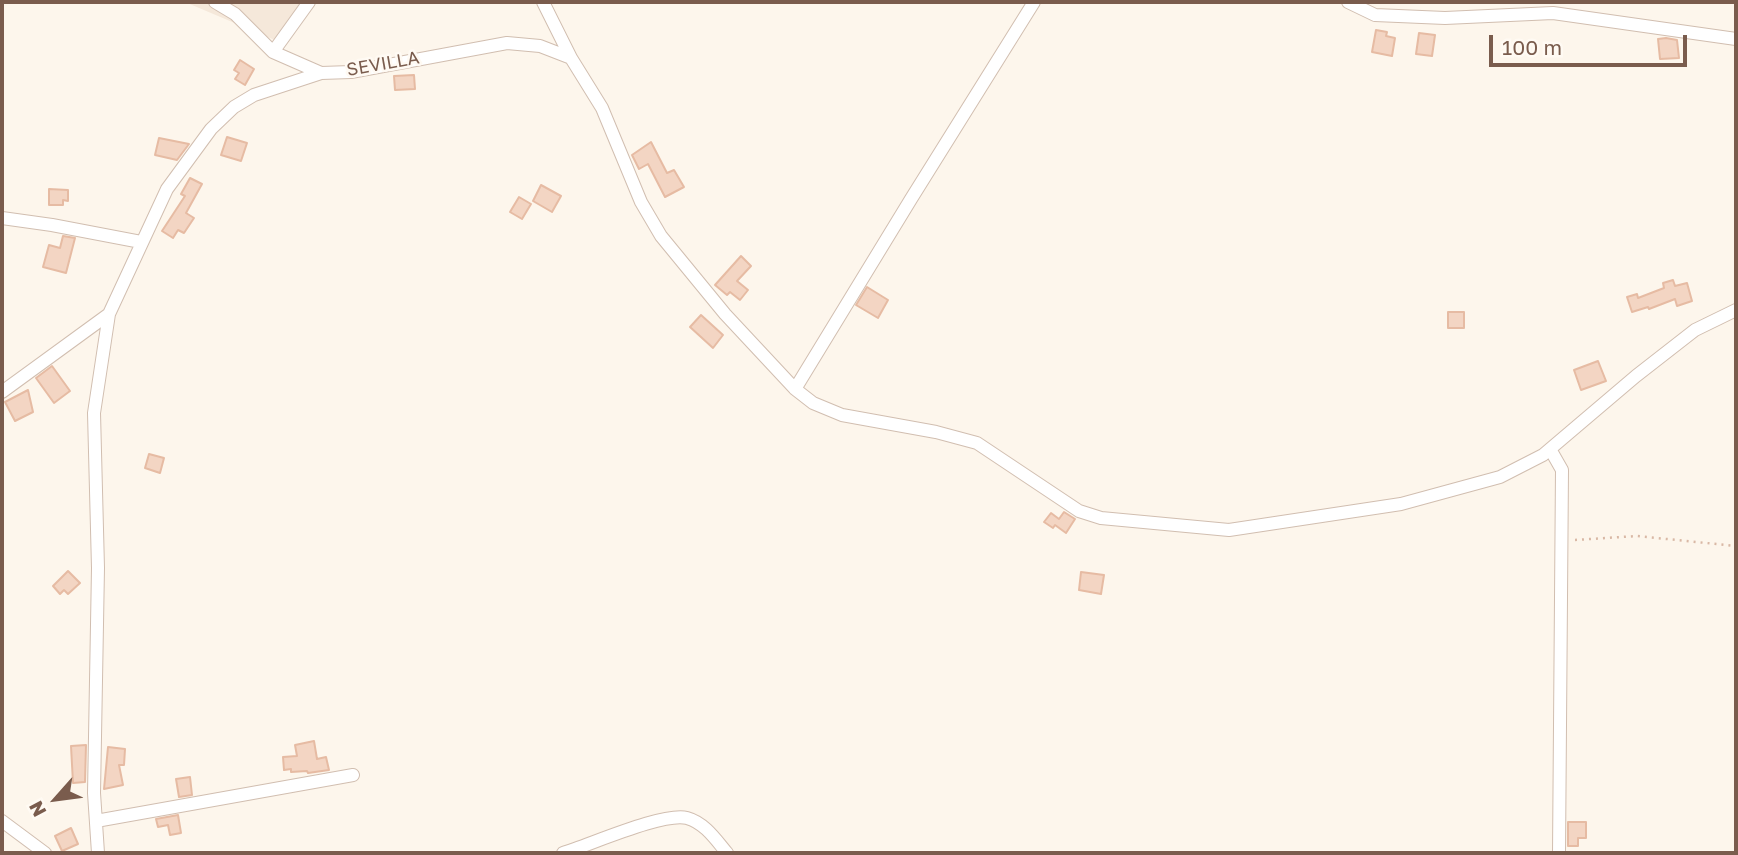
<!DOCTYPE html>
<html>
<head>
<meta charset="utf-8">
<style>
	body { margin:0 }
	#map { position:relative; width:1738px; height:855px; overflow:hidden; background:#fdf6ec; font-family:"Golos Text",sans-serif }
	canvas { display:block }
	.frame { position:absolute; inset:0; border:4px solid #7a5c4d; pointer-events:none }
	.north { position:absolute; left:21px; top:764px; width:70px; height:70px; -webkit-text-stroke:5px #fffaf3; paint-order:stroke; rotate:242deg; font-size:19px; font-weight:700; line-height:28px; text-align:center; color:#7a5c4d }
	.north::after { content:''; display:block; margin:auto; width:24px; height:32px; background:#7a5c4d; clip-path:polygon(50% 0,100% 100%,50% 72%,0 100%) }
	.scale { position:absolute; left:1489px; top:35px; width:198px; height:32px; box-sizing:border-box; border:4px solid #7a5c4d; border-top:0; padding-left:9px; font-size:21px; line-height:24px; white-space:nowrap; color:#7a5c4d; -webkit-text-stroke:5px #fffaf3; paint-order:stroke }
</style>
</head>
<body>
<div id="map">
<canvas width="1738" height="855"></canvas>
<div class="frame"></div>
<div class="north">N</div>
<div class="scale">100 m</div>
</div>
<script>
const g = document.querySelector('canvas').getContext('2d');
g.lineJoin = 'round';
function fillPath(path, color) {
  g.fillStyle = color;
  g.fill(path, 'evenodd');
}
function trace(path, color, width, dash) {
  g.strokeStyle = color;
  g.lineWidth = width;
  g.lineCap = dash ? 'butt' : 'round';
  g.setLineDash(dash || []);
  g.stroke(path);
}
function drawText(font, color, halo, rows, align = 'center') {
  g.font = font + ' "Golos Text",sans-serif';
  g.lineWidth = 5;
  g.setLineDash([]);
  g.textBaseline = 'middle';
  g.strokeStyle = halo;
  g.fillStyle = color;
  for (const [text, x, y, turn = 0] of rows) {
    g.save();
    g.translate(x, y);
    g.rotate((+turn || 0) * Math.PI / 180);
    g.textAlign = isNaN(turn) ? turn : align;
    if (halo) g.strokeText(text, 0, 0);
    g.fillText(text, 0, 0);
    g.restore();
  }
}
fillPath(new Path2D(`
	M185,2h119l-27,39z`), '#f5e8da');
const building = new Path2D(`
	M1376,30l11,2 -1,4 9,2 -3,18 -20,-4z
	M1419,33l16,2 -3,21 -16,-2z
	M1666,38l11,2 2,18 -19,1 -2,-20z
	M240,60l14,9 -9,16 -10,-6 4,-6 -5,-3z
	M414,75l1,14 -20,1 -1,-14z
	M227,137l20,6 -6,18 -20,-6z
	M159,138l30,6 -12,16 -22,-5z
	M651,142l16,31 7,-3 10,17 -19,10 -17,-33 -9,5 -7,-14z
	M190,178l12,6 -16,29 8,5 -10,15 -6,-3 -5,8 -11,-7 23,-35 -4,-2z
	M541,185l20,11 -9,16 -19,-11z
	M49,189l19,1v11l-5,-1v5h-14z
	M519,197l12,7 -9,15 -12,-7z
	M63,236l12,2 -9,35 -23,-6 6,-22 11,3z
	M741,256l10,10 -14,15 11,9 -8,10 -10,-8 -3,3 -12,-10z
	M1673,280l2,6 12,-3 5,18 -15,5 -2,-7 -26,10 -1,-2 -16,5 -5,-15 10,-3 1,4 26,-10 -1,-5z
	M867,287l21,13 -10,18 -22,-13z
	M1448,312h16v16h-16z
	M701,315l22,20 -10,13 -23,-21z
	M1598,361l8,20 -25,9 -7,-20z
	M52,366l18,25 -16,12 -18,-25z
	M28,390l5,22 -18,9 -10,-19z
	M149,454l15,4 -4,15 -15,-5z
	M1064,512l11,7 -9,14 -11,-8 -2,3 -9,-6 7,-9 8,6z
	M68,571l12,12 -12,11 -4,-4 -4,4 -7,-8z
	M1081,572l23,3 -3,19 -22,-4z
	M314,741l3,18 9,-2 3,13 -21,3 -1,-2 -16,1v-3l-7,1 -1,-13 14,-1 -2,-11z
	M86,745l-1,37 -12,1 -2,-37z
	M108,747l17,2 -1,16h-5l4,20 -19,4z
	M190,777l2,18 -13,2 -3,-18z
	M178,815l3,18 -11,2 -2,-10 -10,2 -2,-8z
	M1568,822h18v16h-8v8h-10z
	M71,828l7,16 -16,7 -7,-15z`);
fillPath(building, '#f3d5c3');
trace(building, '#e6bba3', 2);
const minor = new Path2D(`
	M215,2l20,12 38,38 48,21 30,-1 156,-29 33,3 31,12
	M543,2l28,56 31,50 39,94 20,34 64,78 70,75 18,14 29,12 94,17 41,11 102,68 22,7 128,12 172,-26 99,-27 43,-22 93,-79 59,-46 41,-20
	M1348,2l27,13 70,3 108,-5 183,26
	M273,52l36,-50
	M2,218l50,7 89,17
	M795,389l116,-190 123,-197
	M2,392l107,-78
	M1550,449l12,21 -3,383
	M2,821l43,32
	M96,821l257,-46
	M98,853l-4,-60 4,-225 -4,-155 15,-99 58,-125 44,-60 23,-22 20,-12 67,-22
	M563,853c27,-8 100,-41 124,-35 18,5 29,22 40,35`);
trace(minor, '#d1beb0', 14);
trace(new Path2D(`
	M1575,540l62,-4 99,10`), '#d9b8a5', 2.5, [2, 5]);
trace(minor, '#fff', 12);
drawText('18px', '#7a5c4d', '#fffaf3', [
	["SEVILLA",383,64,-10]
]);
</script>
</body>
</html>
